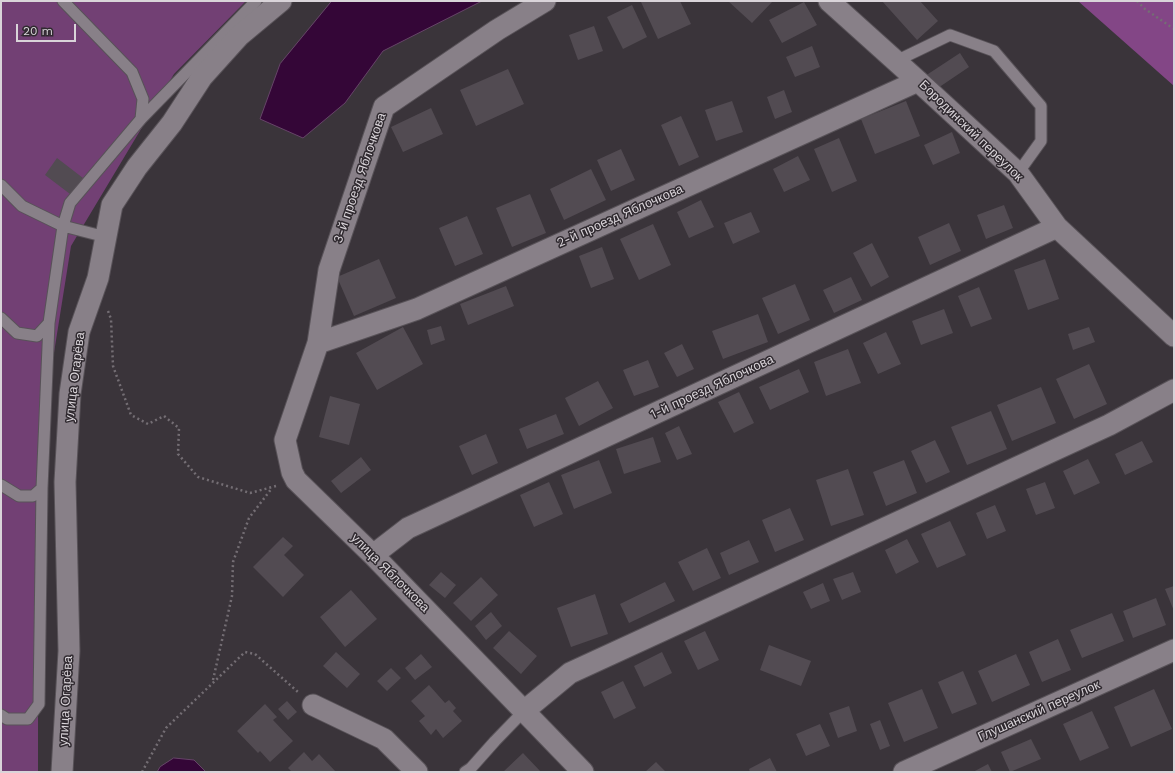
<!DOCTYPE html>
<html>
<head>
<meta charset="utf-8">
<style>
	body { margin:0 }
	#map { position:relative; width:1175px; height:773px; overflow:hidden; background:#3a343a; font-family:"Work Sans",sans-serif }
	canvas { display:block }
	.frame { position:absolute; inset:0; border:2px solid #d9d4d9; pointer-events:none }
	.scale { position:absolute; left:16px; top:24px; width:60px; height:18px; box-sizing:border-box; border:2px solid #d9d4d9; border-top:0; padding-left:5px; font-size:12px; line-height:14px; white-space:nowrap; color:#d9d4d9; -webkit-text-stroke:3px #302a30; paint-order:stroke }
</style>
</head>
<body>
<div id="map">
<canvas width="1175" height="773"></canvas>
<div class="frame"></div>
<div class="scale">20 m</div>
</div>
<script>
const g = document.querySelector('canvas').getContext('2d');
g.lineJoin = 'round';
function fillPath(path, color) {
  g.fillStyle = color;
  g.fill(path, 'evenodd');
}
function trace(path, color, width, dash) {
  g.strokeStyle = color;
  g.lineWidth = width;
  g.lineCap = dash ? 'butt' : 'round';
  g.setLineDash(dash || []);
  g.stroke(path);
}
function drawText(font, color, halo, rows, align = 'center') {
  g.font = font + ' "Work Sans",sans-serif';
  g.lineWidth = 3;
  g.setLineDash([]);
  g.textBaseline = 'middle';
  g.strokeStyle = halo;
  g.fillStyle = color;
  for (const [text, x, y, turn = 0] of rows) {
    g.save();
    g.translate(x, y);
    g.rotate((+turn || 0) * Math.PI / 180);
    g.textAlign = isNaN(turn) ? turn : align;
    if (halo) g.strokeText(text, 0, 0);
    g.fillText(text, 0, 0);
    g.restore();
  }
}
fillPath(new Path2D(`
	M1,1h245l-72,73 -103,172 -33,207v319h-37z`), '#724074');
fillPath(new Path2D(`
	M1078,1h96v85z`), '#834686');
const water = new Path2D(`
	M332,1h150l-99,50 -38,52 -42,35 -43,-19 20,-55z
	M174,758l20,2 12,12h-49l3,-5z`);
fillPath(water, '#340637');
trace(water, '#664468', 1);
fillPath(new Path2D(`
	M642,1h38l11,23 -33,15 -17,-37z
	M728,1h43l1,1 -20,21z
	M882,1h38l18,20 -21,19z
	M804,2l13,23 -35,18 -13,-23z
	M632,5l15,32 -24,12 -16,-32z
	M594,26l9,25 -25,9 -9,-25z
	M812,46l8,21 -25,10 -9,-20z
	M960,53l9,14 -34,23 -10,-14z
	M508,69l16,35 -48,22 -16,-36z
	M784,90l8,22 -17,7 -8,-22z
	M732,101l11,31 -27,9 -11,-31z
	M906,101l14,35 -45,18 -14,-35z
	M431,108l12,26 -40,18 -12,-25z
	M681,116l18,41 -20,9 -18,-41z
	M952,132l8,21 -27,12 -9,-20z
	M839,138l18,43 -25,11 -18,-43z
	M621,149l14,31 -24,11 -14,-31z
	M798,156l12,24 -26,12 -11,-23z
	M57,158l26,20 -13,16 -25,-19z
	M591,169l15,31 -42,20 -14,-31z
	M530,194l16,39 -34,14 -16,-39z
	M701,200l13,27 -25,11 -12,-26z
	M1004,205l9,23 -27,11 -9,-24z
	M751,212l9,20 -27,12 -9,-21z
	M467,216l16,38 -28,12 -16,-38z
	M949,223l12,28 -31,14 -12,-28z
	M653,224l18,41 -32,15 -19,-41z
	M872,243l17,34 -18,10 -18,-34z
	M602,247l12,32 -23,9 -12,-32z
	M379,259l17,39 -42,18 -17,-39z
	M1045,259l14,40 -31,11 -14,-40z
	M851,277l11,23 -28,13 -11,-23z
	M795,284l15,36 -32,14 -16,-36z
	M506,286l8,20 -46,19 -8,-21z
	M979,287l13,32 -21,8 -13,-31z
	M944,309l9,24 -32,12 -9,-24z
	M758,314l10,28 -45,17 -11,-28z
	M441,326l4,14 -14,5 -4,-15z
	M403,327l20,37 -46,26 -21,-37z
	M1089,327l6,15 -22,8 -5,-16z
	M886,332l15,32 -23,10 -15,-31z
	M682,344l12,25 -17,8 -13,-24z
	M848,349l13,34 -35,13 -12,-34z
	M648,360l11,27 -25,9 -11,-26z
	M1089,364l18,40 -33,15 -18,-40z
	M799,369l10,23 -39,18 -11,-23z
	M598,381l15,27 -34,18 -14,-28z
	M1041,387l15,36 -44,18 -15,-36z
	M739,392l15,31 -20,10 -16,-31z
	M330,396l30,8 -11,41 -30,-8z
	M991,411l16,38 -40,16 -16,-38z
	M556,414l8,20 -37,15 -8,-20z
	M679,426l13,28 -15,6 -12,-27z
	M486,434l12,29 -26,12 -13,-29z
	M653,437l8,25 -37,12 -8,-25z
	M935,440l15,32 -24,11 -15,-32z
	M1142,441l11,21 -28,13 -10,-21z
	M361,457l10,13 -30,23 -10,-12z
	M1088,459l12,24 -26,12 -11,-24z
	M599,460l13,33 -38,16 -13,-34z
	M904,460l13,33 -31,13 -13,-34z
	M848,469l16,46 -33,11 -15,-46z
	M549,482l14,32 -29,13 -14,-32z
	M1045,482l10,26 -19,7 -10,-26z
	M995,505l11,26 -19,8 -11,-26z
	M790,508l14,32 -29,12 -13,-32z
	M950,521l16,34 -29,13 -16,-34z
	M283,537l10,9 -9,9 20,20 -21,22 -30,-30z
	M907,539l12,23 -23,12 -11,-24z
	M749,540l10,22 -30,13 -9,-22z
	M707,548l14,30 -28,13 -15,-29z
	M441,572l15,13 -11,13 -16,-13z
	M853,572l8,20 -19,8 -9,-21z
	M481,577l17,18 -27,26 -18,-18z
	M665,582l10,19 -46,22 -9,-19z
	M823,583l7,18 -19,8 -8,-17z
	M1174,586v25l-9,-22z
	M351,590l26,29 -32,28 -25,-30z
	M595,594l13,40 -37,13 -14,-39z
	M1156,598l10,27 -33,13 -10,-27z
	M491,612l11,14 -16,14 -11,-14z
	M1112,613l12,28 -42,17 -12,-28z
	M509,631l28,25 -16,18 -28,-26z
	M705,631l14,29 -21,10 -14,-29z
	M1058,639l13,31 -29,12 -13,-30z
	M769,645l42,16 -10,25 -41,-16z
	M336,652l24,22 -13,14 -24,-22z
	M662,652l10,21 -28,14 -10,-21z
	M421,654l11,13 -17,13 -10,-12z
	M1016,654l14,31 -38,17 -14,-31z
	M391,668l10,10 -14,13 -10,-10z
	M963,671l14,33 -25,10 -14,-32z
	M623,681l13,27 -22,11 -13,-27z
	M429,685l16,18 4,-3 7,8 -3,3 9,10 -19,17 -7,-9 -5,6 -12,-14 6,-5 -14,-15z
	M922,689l16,39 -34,14 -16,-39z
	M1154,689l18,40 -41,18 -17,-40z
	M287,701l10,11 -9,8 -10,-11z
	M265,704l12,13 -4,3 20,21 -23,21 -10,-11 -2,2 -21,-22z
	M849,706l8,25 -19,7 -9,-25z
	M1092,711l17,37 -29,13 -17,-37z
	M880,720l10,26 -10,4 -10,-26z
	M820,724l10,22 -24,10 -10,-22z
	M1031,739l10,20 -31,13 -9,-20z
	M304,752l8,9 7,-7 17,18h-44l-4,-4z
	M523,753l18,19h-38z
	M770,758l7,14h-27l-1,-3z
	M656,762l10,10h-21z
	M988,764l4,8h-19z`), '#524b52');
const lane = new Path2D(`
	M63,1l69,71 11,27 -2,20
	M896,61l54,-26 44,16 47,55v35l-23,32
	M1,185l21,21 41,20 43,11
	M1,318l16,15 20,3 12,-13
	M1,485l18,11h14l9,-8
	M1,715l6,4h21l11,-15 3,-216 7,-165 14,-97 7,-23 71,-84 115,-118
	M465,772l6,-4 24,-27 29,-30`);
const street = new Path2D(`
	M545,1l-48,29 -113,77 -55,163 -11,73 -33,97 7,32 4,8 77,75 210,217
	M829,1l89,80 100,92 39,54 117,109
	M318,343l99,-34 501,-228
	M373,555l35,-27 649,-301
	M313,705l71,34 33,33
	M524,711l46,-38 539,-248 65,-35
	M62,772l7,-121 -4,-169 5,-88 9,-62 19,-54 14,-73 25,-38 35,-44 30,-46 37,-41 42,-35
	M904,772l270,-122`);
trace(lane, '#585258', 13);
trace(street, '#585258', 23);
trace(new Path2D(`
	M1137,1l8,8 29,20
	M108,311l3,8 2,47 18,49 17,9 16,-8 15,12 -1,26 20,23 52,16 26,-7
	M213,680l19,-84 1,-34 16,-44 23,-30
	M142,772l24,-44 79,-76 10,2 43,38`), '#746e74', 2.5, [2, 3]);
trace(lane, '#888088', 11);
trace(street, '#888088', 21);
drawText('13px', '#d9d4d9', '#302a30', [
	["Бородинский переулок",971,131,44],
	["3-й проезд Яблочкова",360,178,-71],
	["2-й проезд Яблочкова",620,216,-24],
	["улица Огарёва",75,377,-83],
	["1-й проезд Яблочкова",712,387,-25],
	["улица Яблочкова",390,573,45],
	["улица Огарёва",66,701,-87],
	["Глушанский переулок",1039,711,-24]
]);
</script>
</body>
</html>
